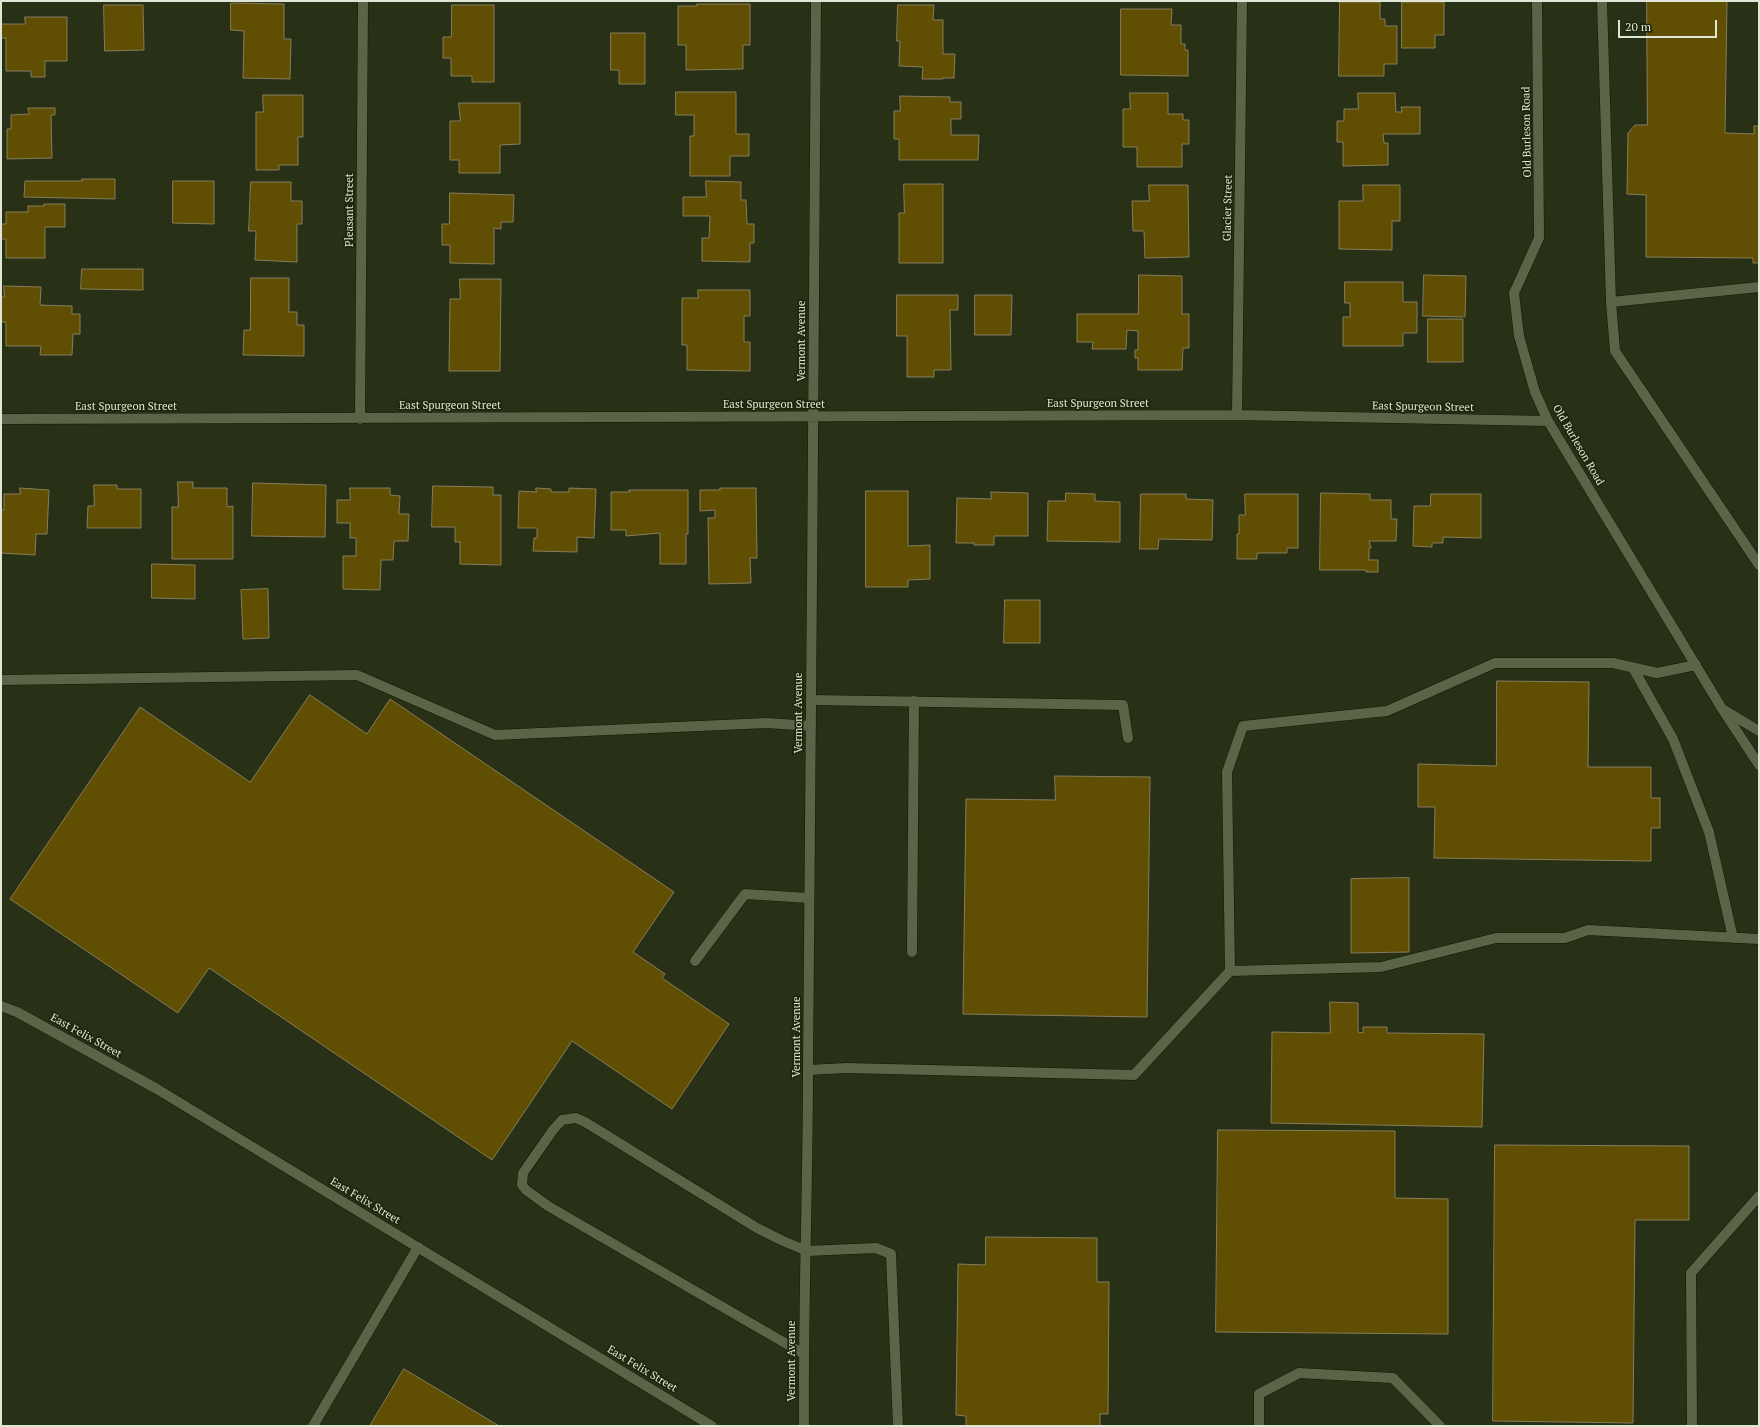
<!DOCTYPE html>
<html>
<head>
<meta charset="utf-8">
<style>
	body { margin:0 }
	#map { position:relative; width:1760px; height:1427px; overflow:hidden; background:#283115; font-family:"PT Serif",serif }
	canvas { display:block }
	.frame { position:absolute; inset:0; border:2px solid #dfe6d5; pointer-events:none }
	.scale { position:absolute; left:1618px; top:20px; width:99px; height:18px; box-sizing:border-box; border:2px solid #dfe6d5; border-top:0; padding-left:5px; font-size:12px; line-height:14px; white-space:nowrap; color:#dfe6d5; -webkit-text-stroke:3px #1e270b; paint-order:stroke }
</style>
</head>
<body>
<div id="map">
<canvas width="1760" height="1427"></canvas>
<div class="frame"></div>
<div class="scale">20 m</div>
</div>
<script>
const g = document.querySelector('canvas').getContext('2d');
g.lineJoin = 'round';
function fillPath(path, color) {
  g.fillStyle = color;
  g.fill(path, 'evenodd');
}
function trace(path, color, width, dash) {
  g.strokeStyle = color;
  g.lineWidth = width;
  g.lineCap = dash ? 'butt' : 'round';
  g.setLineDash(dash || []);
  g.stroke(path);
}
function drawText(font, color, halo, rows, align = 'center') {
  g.font = font + ' "PT Serif",serif';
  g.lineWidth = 3.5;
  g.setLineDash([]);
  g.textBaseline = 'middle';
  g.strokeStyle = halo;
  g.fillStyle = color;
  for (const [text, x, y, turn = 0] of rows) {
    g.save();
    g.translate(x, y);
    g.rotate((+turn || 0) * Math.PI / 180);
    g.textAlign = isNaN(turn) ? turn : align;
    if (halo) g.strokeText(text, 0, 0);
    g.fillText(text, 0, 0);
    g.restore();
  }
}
const building = new Path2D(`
	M1647,1h80l-2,132 29,1v-8h5v137h-6v-5l-107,-1v-62l-19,-1 1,-61 7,-8h12z
	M1340,2h40v17h5v7h12v38h-13v12h-45z
	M1402,2h42v33h-9v13h-33z
	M231,3l53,1v35h7l-1,40 -47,-1 1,-47 -13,-1z
	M697,4h53v41h-7v24l-57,1v-25h-8v-39h19z
	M104,5h39l1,45 -39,1z
	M452,5h42v77h-22v-6h-21v-18h-8v-21h8z
	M898,5h36l-1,15h10v34h12l-1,24h-11v1h-21l1,-12 -24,-1 1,-25h-3z
	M1121,9h51l-1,16h10v19h4v6h3v26l-67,-1z
	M25,17h42v44h-22v16h-14v-6h-25v-33h-5v-14h24z
	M611,33h34v51h-26v-14h-8z
	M676,92h60v42h13v22h-19v20h-40v-40h4v-21h-18z
	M1130,93h38v21h15v6h6v24h-7v23h-45v-20h-14v-38h7z
	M1358,93h37l1,19h6l-1,-5h19v27h-37l1,9h4v22l-45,1v-24h-6v-21h7v-12h14z
	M263,95h40v42h-5v28h-19v5h-23v-58h7z
	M900,96l50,1v5h11v17h-10v16h28l-1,25h-79v-21h-5v-28h6z
	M459,103h61v41l-20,1v28h-41v-13h-9v-39h10z
	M28,108h27v7h-4l1,43 -45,1v-30h4v-14l18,-1z
	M82,179h33v20l-91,-2 1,-16h57z
	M173,181h41v43l-41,-1z
	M706,181l35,1v18h5l1,24h7v19h-4v19l-48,-1v-23h7l1,-22h-27v-19h23z
	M251,182h40v19h11v23h-5v38l-42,-2 1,-29h-7z
	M904,184h39v79h-44v-50h5z
	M1149,185h39l1,72 -44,1 -1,-27h-11l-1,-30h17z
	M1363,185h37v36h-8v29l-53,-1v-48h24z
	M450,193l64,2 -1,27h-12v7l-7,-1v36l-44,-1v-18h-8v-21h7z
	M44,204h21v23h-20v31h-39v-19h-5v-15h5v-12h22v-6h16z
	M82,269h61v21l-62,-1z
	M1139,275l43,1v38h7v34h-6l-1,22h-44v-12h-3v-8h3v-19l-11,-1 -1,19h-34l1,-7h-16v-28h61z
	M1424,275l42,1 -1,41 -42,-1z
	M251,278h38v34h8v13h7v31l-61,-1 1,-25h6z
	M460,279h41l-1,92h-51l1,-72h10z
	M1345,282h58v20h14v31h-14v13h-60v-29h7v-14h-5z
	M4,286l37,1 -1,18 32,1v8h8v20h-7l-1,21h-32l1,-9h-35v-24h-5v-25h3z
	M698,290h52v26h-6v26h6v29l-63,-1v-25h-5v-47h16z
	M897,295h61v15h-8l1,60h-17v7h-27v-41h-10z
	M975,295h37l-1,40h-36z
	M1428,319h35v43h-35z
	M178,482h15v6h34v19l6,-1v53h-61v-52h6z
	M253,483l73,2 -1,52 -73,-1z
	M94,485h23v4h24v39h-54l1,-22h6z
	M433,486l60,1v8h8v70l-41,-1v-22h-5v-15h-23z
	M20,488l29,2 -2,44h-11l-1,21 -34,-2v-43h3v-16h16z
	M350,488h40v7l10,1 -1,18h10l-1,27h-14l-1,19h-12l-1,30 -37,-1v-33h13v-18h-6v-15h-13v-23h13z
	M536,488l15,1v3h18v-4l27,1 -2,49 -17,-1v15l-44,-1 1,-13h3v-10h-19l1,-37 17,1z
	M720,488h36l1,70h-7l1,25 -42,1 -1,-66h7v-8l-15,1v-21h20z
	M629,490h59v44h-2v30h-26v-31l-34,3v-6h-15v-38h19z
	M866,491h42v55l22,-1v34l-22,1v7h-42z
	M991,492l37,1v43h-34v9h-20v-2h-18l1,-45 34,1z
	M1066,493l29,1v7l25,1v40l-73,-1 1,-40h17z
	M1321,493l49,1v6h21v19h6l-1,22h-27l2,7h-2v12h9v12h-12v-2h-46z
	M1141,494h45v5l27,1 -1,40 -53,-1 -1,10h-18z
	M1245,494h53v54h-11v5h-30v6h-20v-25h2v-19h6z
	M1431,494h50v44l-38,-1v6h-11v4l-19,-1 1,-40h16z
	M152,564l43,1v34l-43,-1z
	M268,589l1,49 -26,1 -2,-49z
	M1005,600h35v43h-36z
	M1497,681l92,1 -1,85h63v31h9v30h-9v33l-217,-3 1,-51h-17v-43l78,2z
	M310,695l57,39 23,-35 284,193 -41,60 32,22 -3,4 67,46 -57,85 -100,-68 -80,119 -283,-192 -31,45 -168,-114 130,-192 110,75z
	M1055,776l95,1 -3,240 -184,-3 3,-215 89,1z
	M1409,878v74l-58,1v-74z
	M1330,1002l28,1v29l5,1v-6h24v6l97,1 -2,93 -211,-4 1,-91 58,1z
	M1218,1130l177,1v67l53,1v135l-232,-2z
	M1495,1145l194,1v74h-54l-2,203 -140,-2z
	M986,1237l111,1v44h12l-1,132h-8v12h-134v-10l-10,-1 2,-151 27,1z
	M404,1369l95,57h-129z`);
fillPath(building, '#604e02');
trace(building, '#867d5d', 1);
const service = new Path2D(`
	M1602,1l9,301 148,-15
	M1611,302l4,49 144,214
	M1633,668l40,71 36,93 24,106
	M1,680l356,-5 138,60 272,-12 44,3
	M811,700l312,5 5,33
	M912,952l2,-251
	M695,961l50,-67 64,4
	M1230,971l-3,-199 16,-46 144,-15 108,-48h118l44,10 39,-8
	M808,1070l39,-2 287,7 96,-104 151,-4 115,-29h69l23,-8 171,9
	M804,1354l-256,-148 -22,-16 -4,-5 1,-12 30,-43 9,-10 14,-2 9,4 172,106 26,13 24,10 69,-3 15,6 7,172
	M313,1426l105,-179
	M1259,1426v-32l40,-21 94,5 47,48
	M1692,1426l-1,-153 68,-77`);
const minor = new Path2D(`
	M1537,1l2,237 -25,55 5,43 16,56 13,29 173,286 38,58
	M1237,415l5,-414
	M1,419l1236,-4 311,6
	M360,419l3,-418
	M1724,710l35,21
	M804,1426c-1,-119 4,-239 4,-358 3,-356 6,-711 8,-1067`);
const tertiary = new Path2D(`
	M1,1006l16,6 140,77 555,337`);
trace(service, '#111901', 11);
trace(minor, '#111901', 11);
trace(tertiary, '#111901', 11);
trace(service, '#5a6547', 10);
trace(minor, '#5a6547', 10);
trace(tertiary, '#5a6547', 10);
drawText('11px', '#dfe6d5', '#1e270b', [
	["Old Burleson Road",1527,132,-91],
	["Glacier Street",1228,208,-89],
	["Pleasant Street",350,210,-90],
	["Vermont Avenue",802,341,-90],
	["East Spurgeon Street",1098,404],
	["East Spurgeon Street",774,405],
	["East Spurgeon Street",450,406],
	["East Spurgeon Street",126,407],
	["East Spurgeon Street",1423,407,1],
	["Old Burleson Road",1578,445,60],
	["Vermont Avenue",799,713,-90],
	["East Felix Street",86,1036,29],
	["Vermont Avenue",797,1037,-90],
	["East Felix Street",365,1201,31],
	["Vermont Avenue",792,1361,-90],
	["East Felix Street",642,1369,31]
]);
</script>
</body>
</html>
